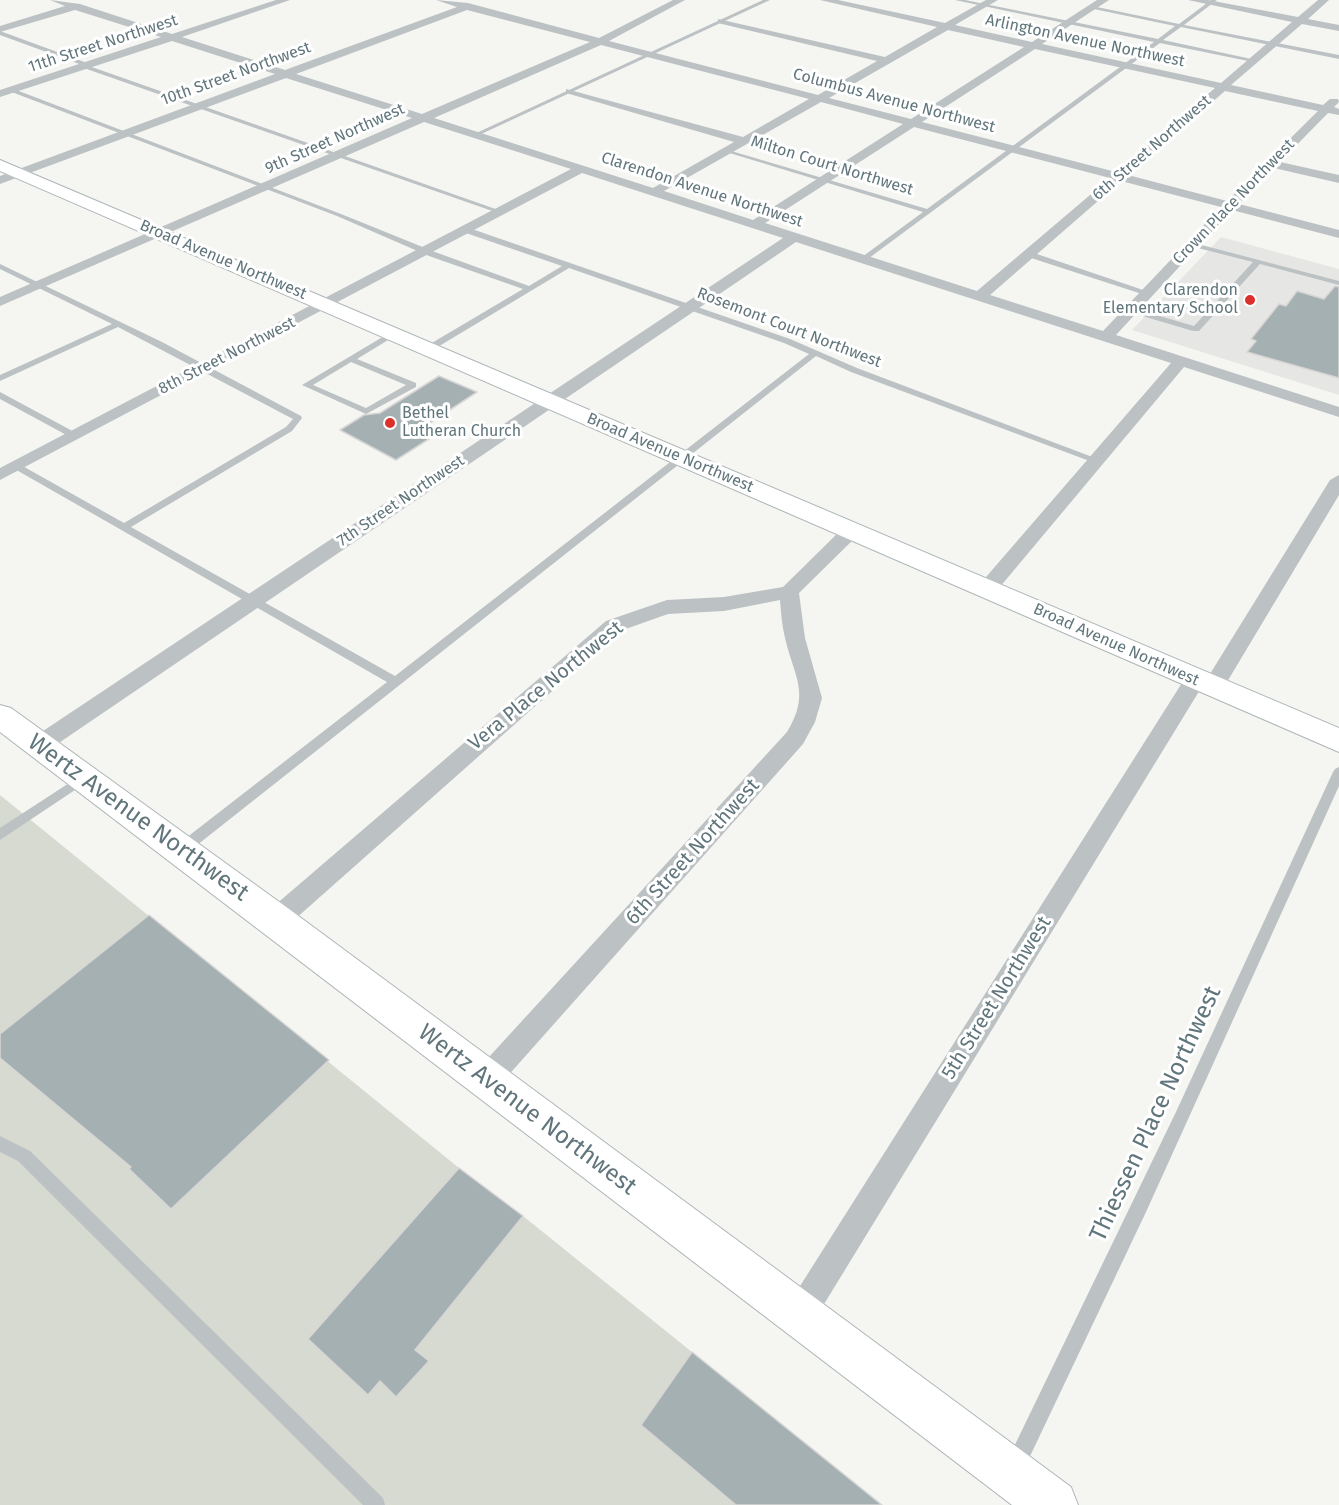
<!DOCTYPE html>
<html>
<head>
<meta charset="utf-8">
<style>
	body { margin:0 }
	canvas { display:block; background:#f5f5f2 }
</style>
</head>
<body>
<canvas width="1339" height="1505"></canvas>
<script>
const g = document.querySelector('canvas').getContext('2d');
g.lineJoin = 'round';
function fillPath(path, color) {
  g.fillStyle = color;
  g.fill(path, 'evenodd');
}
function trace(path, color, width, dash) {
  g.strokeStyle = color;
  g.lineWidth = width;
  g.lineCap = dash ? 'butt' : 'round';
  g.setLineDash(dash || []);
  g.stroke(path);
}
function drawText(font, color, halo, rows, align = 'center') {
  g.font = font + ' "Fira Sans",sans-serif';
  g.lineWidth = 6;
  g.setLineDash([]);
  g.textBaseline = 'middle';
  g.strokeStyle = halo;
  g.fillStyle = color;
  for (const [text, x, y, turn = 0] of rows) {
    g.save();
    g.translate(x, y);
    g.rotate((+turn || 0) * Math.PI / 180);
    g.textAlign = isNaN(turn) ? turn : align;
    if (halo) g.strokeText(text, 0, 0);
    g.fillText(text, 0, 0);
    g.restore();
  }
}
fillPath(new Path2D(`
	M1221,237l118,32v126l-207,-65z`), '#e6e6e5');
fillPath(new Path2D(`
	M0,795l459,373 64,48 359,289h-882z`), '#d6dad1');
const building = new Path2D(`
	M1335,286l4,1v91l-92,-26 9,-11 -5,-2 28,-35 7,2 11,-15 27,8z
	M439,376l38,16 -59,39 14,6 -36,23 -56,-30 24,-15 16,-2z
	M149,915l180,145 -158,149 -42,-40 2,-2 -131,-109v-24z
	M459,1168l64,48 -108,134 14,11 -33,36 -16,-16 -12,14 -60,-56z
	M692,1352l190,153h-146l-95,-80z`);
fillPath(building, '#a5b0b3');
trace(building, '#d7d6d5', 1.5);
const secondary = new Path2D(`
	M0,160l1339,568v24l-1339,-581z
	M0,705l11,3 278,201 782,578 7,18h-66l-1012,-773z`);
trace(secondary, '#acb5b7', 2);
fillPath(new Path2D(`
	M763,0h7l-293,136 -5,-1z
	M955,0h10l193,39 17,-13 -86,-18 3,-2 87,18 32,-24h6l-33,25 155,30v4l-158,-32 -18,13 93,20 -3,2 -93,-19 -295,218h-3v-4l61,-45 -200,-61 5,-1 199,59 227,-167z
	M0,31l90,33 -1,2 415,146 -6,1 -417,-146 1,-2 -82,-30z
	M11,88l330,126 94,38 94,34 33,-20 -99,-34v-4h6l321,111 67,29 246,93 -5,3 -3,-1 -244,-91 -35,-16 -629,497 -5,1 -5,-1 -1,-4 1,-4 210,-163 -374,-214v-4h6l105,59 162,-96 7,-8 -175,-92 -118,54v-6l112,-51 -112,-55v-5l162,78 139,74 1,2 -10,13 -161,96 264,149 414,-322 -25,-11 -215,-75 -138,83h-6v-4l98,-58 -94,-33 -92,-40 -328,-125z
	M1190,242l149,39v4l-79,-21 -61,67h-6l-64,-19 -1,-2 4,-2 62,18 59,-64 -63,-16z
	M1025,252h6l121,41 -7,2 -120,-39z
	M391,332l7,2 -41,25 59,24v4l-50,27 -64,-29zM351,362l55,23 -40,23 -53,-23z
	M0,392l78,42 2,2 -5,3 -3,-1 -72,-39z
	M1339,767v19l-193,426 -123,259 -7,2 -7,-2 -2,-7 2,-7 166,-343 158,-342 2,-3z
	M83,774l4,2 2,3 -2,3 -87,58v-12z
	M0,1136l30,15 353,347 2,7h-22l-345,-344 -18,-9z`), '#bcc2c4');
fillPath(new Path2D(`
	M50,0l30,4 92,30 104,-34h14l-108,37 103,33 172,-63 -21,-7 32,3 131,35 74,-38h12l-76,41 209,54 59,-34 -159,-38v-4l167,38 52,-30 -117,-27h18l107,23 41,-23h12l-43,25 77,17 65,-42h12l-67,44 179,39 71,-61 -104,-22h20l90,17 20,-17h11l-21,19 31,6v6l-37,-7 -71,61 92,20 7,-6h8l1,3 -5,5 5,2v6l-11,-2 -48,49 59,13v8l-65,-15 -35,36 100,26v8l-107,-28 -116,125 223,72v10l-155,-50 -190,227h-14l-3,-5 3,-5 191,-221 -375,-121 -749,509 -8,2 -8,-2 -3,-6 3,-6 752,-501 -201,-65 -582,307v-12l571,-299 -147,-47 -424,184v-9l412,-179 -126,-40 -286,106v-8l275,-102 -103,-33 -172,56v-7l161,-53 -86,-27 -75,22v-6l65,-20zM467,10l123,32 -168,72 -126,-40zM948,30l76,17 -113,72 -82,-21zM601,45l208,54 -66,38 -177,-48v4l168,49 -81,46 -219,-70zM1035,49l180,39 -99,84 -194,-50zM1225,91l93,20 -91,90 -99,-26zM821,102l82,22 -150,96 -89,-29zM914,127l196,51 -133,113 -212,-68zM1121,181l100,26 -118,124 -113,-36z
	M1339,475v20l-118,197 -8,3 -8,-3 -3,-5 3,-5 125,-202z
	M851,525l9,6 -2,4 -59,58 6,45 17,60 -7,24 -12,22 -306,344 -10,4 -10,-4 -4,-9 4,-9 310,-338c24,-39 7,-55 -2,-94 -3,-12 -4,-25 -5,-38l-56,11 -56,3 -48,17 -335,297 -9,3 -9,-3 -4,-8 4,-8 339,-291 61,-21 57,-3 59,-10 61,-60z
	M1195,673l8,2 3,5 -396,647 -11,5 -11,-5 -5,-11 5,-11 399,-630z`), '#bcc2c4');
fillPath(secondary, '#fff');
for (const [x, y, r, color] of [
	[1250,300,6,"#dc302b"],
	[390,423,6,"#dc302b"]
]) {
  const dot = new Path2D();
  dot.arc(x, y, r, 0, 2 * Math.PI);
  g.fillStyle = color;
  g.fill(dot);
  trace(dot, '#fff', 2);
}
drawText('16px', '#61767c', '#fff', [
	["Arlington Avenue Northwest",1085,41,12],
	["11th Street Northwest",103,44,-18],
	["10th Street Northwest",236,74,-20],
	["Columbus Avenue Northwest",894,101,15],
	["9th Street Northwest",335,139,-24],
	["6th Street Northwest",1152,148,-41],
	["Milton Court Northwest",832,166,17],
	["Clarendon Avenue Northwest",702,190,18],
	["Crown Place Northwest",1234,202,-46],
	["Broad Avenue Northwest",223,260,23],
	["Rosemont Court Northwest",789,328,21],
	["8th Street Northwest",227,356,-27],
	["Broad Avenue Northwest",670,453,23],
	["7th Street Northwest",401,501,-34],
	["Broad Avenue Northwest",1116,645,24]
]);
drawText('16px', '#61767c', '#fff', [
	["Clarendon",1238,291],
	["Elementary School",1238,309],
	["Bethel",402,414,"left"],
	["Lutheran Church",402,432,"left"]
], 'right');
drawText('20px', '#61767c', '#fff', [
	["Vera Place Northwest",546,686,-39],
	["6th Street Northwest",693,852,-48],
	["5th Street Northwest",997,998,-58]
]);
drawText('24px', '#61767c', '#fff', [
	["Wertz Avenue Northwest",138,818,36],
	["Wertz Avenue Northwest",527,1110,37],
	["Thiessen Place Northwest",1156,1114,-65]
]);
</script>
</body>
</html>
